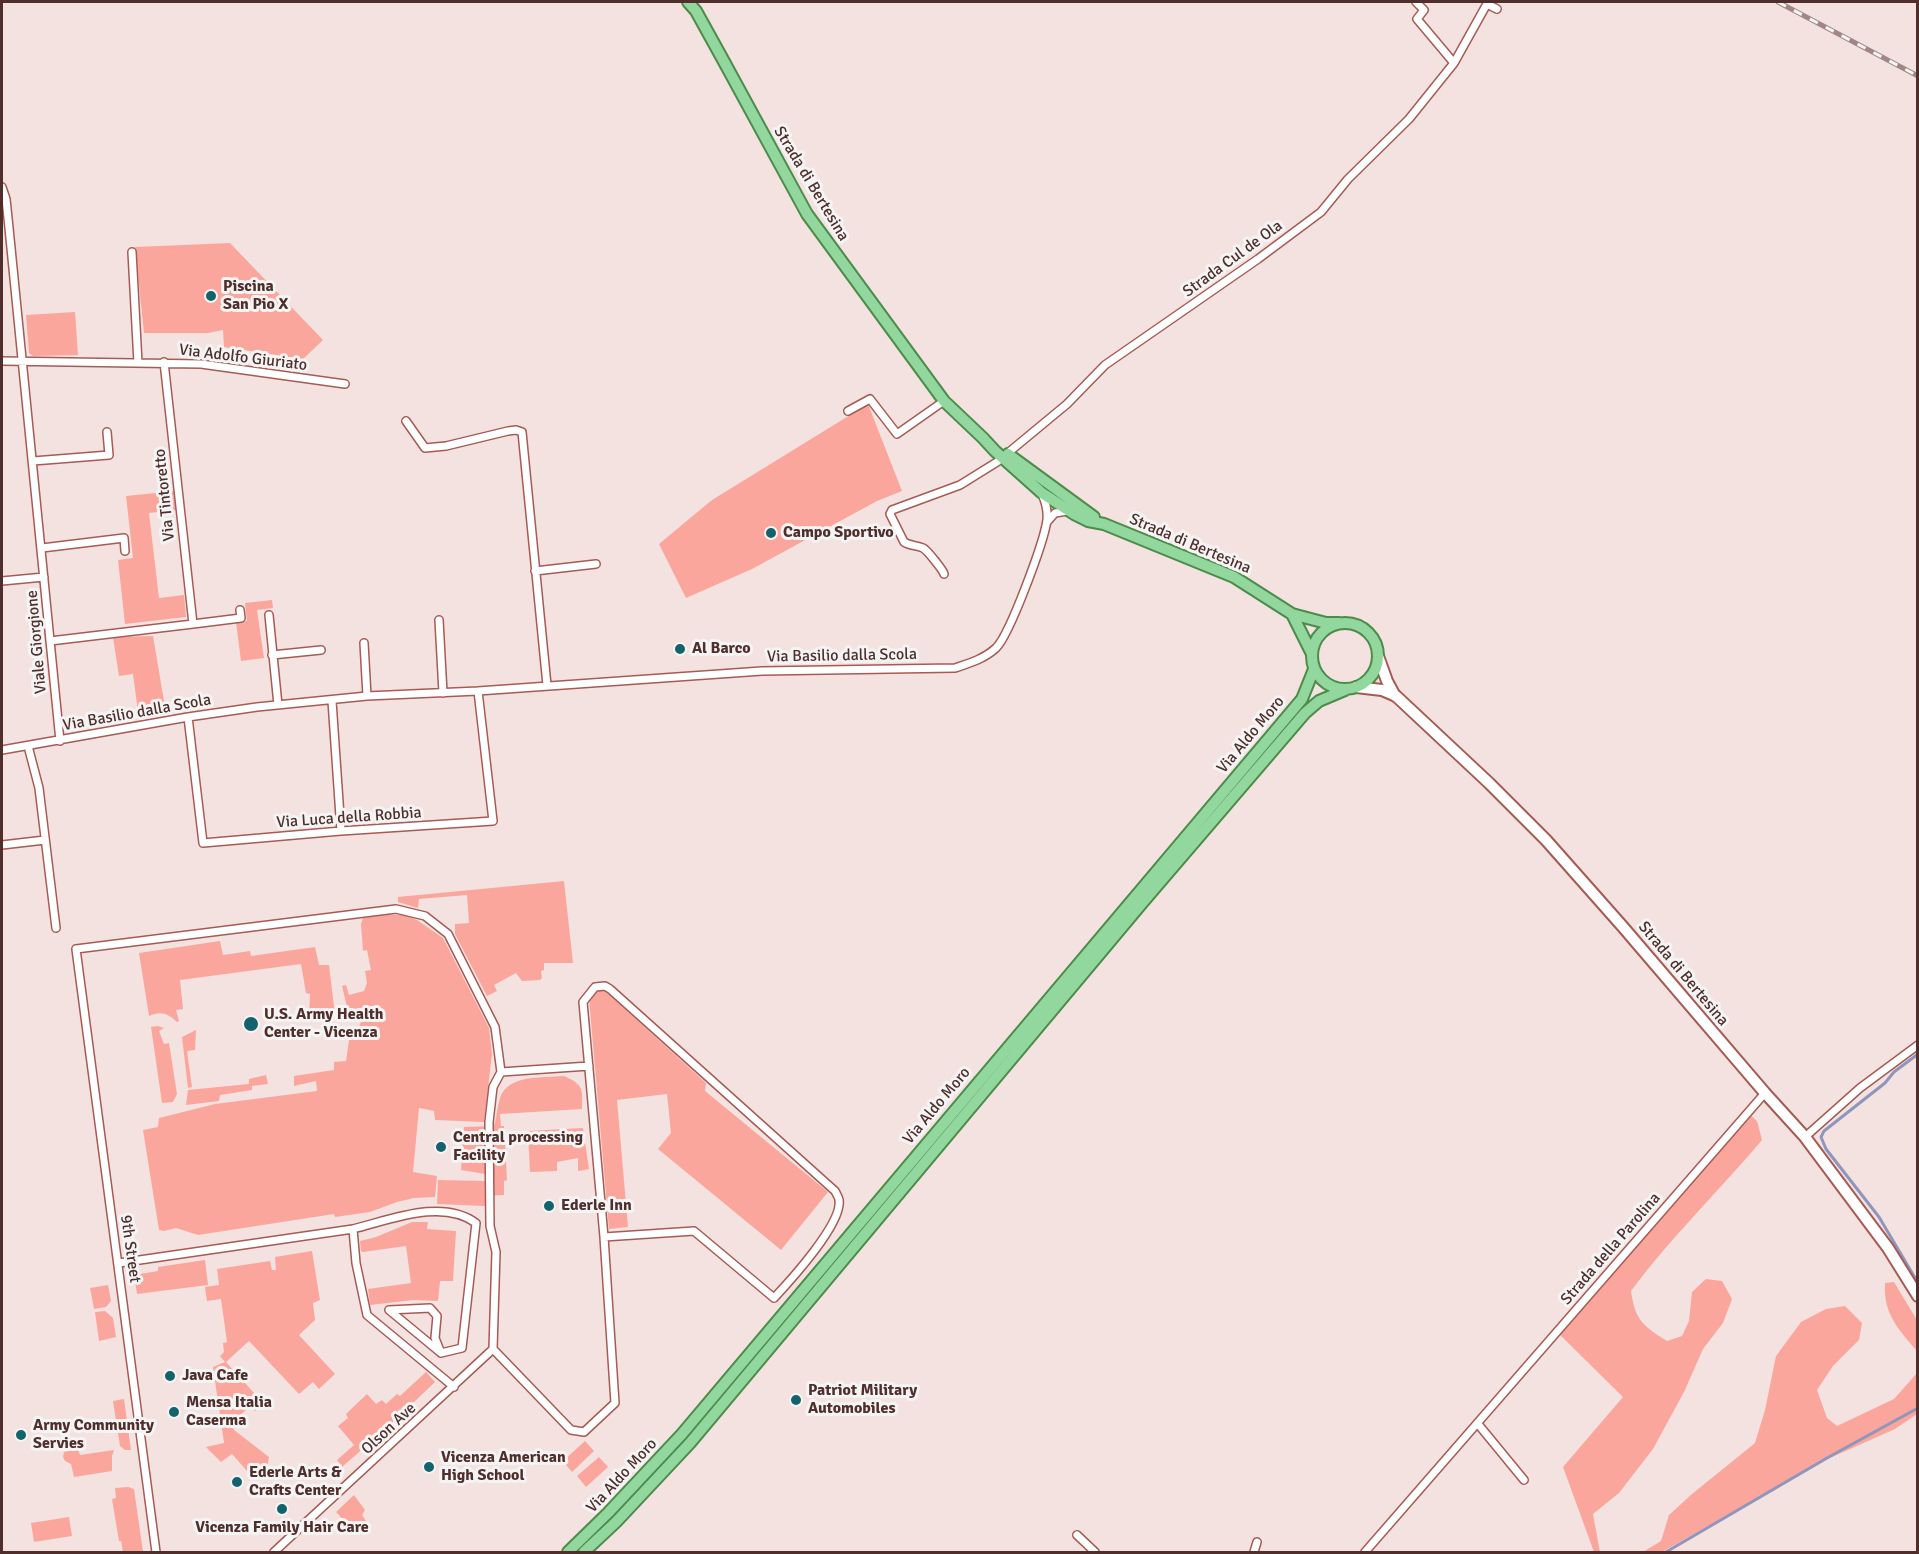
<!DOCTYPE html>
<html>
<head>
<meta charset="utf-8">
<style>
	body { margin:0 }
	#map { position:relative; width:1919px; height:1554px; overflow:hidden; background:#f3e2e0; font-family:Signika,sans-serif }
	canvas { display:block }
	.frame { position:absolute; inset:0; border:3px solid #4f2e2b; pointer-events:none }
</style>
</head>
<body>
<div id="map">
<canvas width="1919" height="1554"></canvas>
<div class="frame"></div>
</div>
<script>
const g = document.querySelector('canvas').getContext('2d');
g.lineJoin = 'round';
function fillPath(path, color) {
  g.fillStyle = color;
  g.fill(path, 'evenodd');
}
function trace(path, color, width, dash) {
  g.strokeStyle = color;
  g.lineWidth = width;
  g.lineCap = dash ? 'butt' : 'round';
  g.setLineDash(dash || []);
  g.stroke(path);
}
function drawText(font, color, halo, rows, align = 'center') {
  g.font = font + ' Signika,sans-serif';
  g.lineWidth = 6;
  g.setLineDash([]);
  g.textBaseline = 'middle';
  g.strokeStyle = halo;
  g.fillStyle = color;
  for (const [text, x, y, turn = 0] of rows) {
    g.save();
    g.translate(x, y);
    g.rotate((+turn || 0) * Math.PI / 180);
    g.textAlign = isNaN(turn) ? turn : align;
    if (halo) g.strokeText(text, 0, 0);
    g.fillText(text, 0, 0);
    g.restore();
  }
}
fillPath(new Path2D(`
	M230,243l93,97 -23,22 -4,-4 -72,-11 -1,-17 -15,3h-64l-9,-86z
	M75,312l3,43 -45,1 -4,-3 -3,-38z
	M868,404l34,87 -25,10 -125,68 -66,29 -27,-54 53,-44z
	M175,491l2,19 -28,3 10,85 25,-3 2,22 -61,7 -7,-64 15,-2 -7,-62z
	M272,600l1,8 -16,2 7,48 -23,3 -5,-39 11,-1 -2,-18z
	M153,636l12,71 -27,5 -5,-38 -14,2 -6,-39z
	M564,881l9,82h-29v7l-3,1 1,7 -2,2 -18,1 -6,-8 -22,12 3,6 -10,5 -32,-62v-10l14,-1 -2,-28 -48,4 -1,9 -20,-6v-5z
	M386,915h19l12,5 26,18 46,90 3,26 -8,68 -49,-2 -1,-9 -15,-3 -6,64 24,4 -2,21 -21,1 -17,4 -27,10 -35,5 -1,-3 -136,21 -22,-7 -12,3 -5,-1 -16,-100 15,-3 1,-9 56,-14 102,-13 -1,-10 -22,5v-10l40,-6v-8l12,-1 4,-28 6,1 7,-17 -16,-10 -5,-21 4,-1 3,10 15,-4 3,-8 -2,-12 6,-1 -4,-20 -4,1 -2,-27 2,-6z
	M220,941l3,14 27,-4 1,5 64,-9 4,18h10l6,50 -2,6 -9,5 -2,-6 -13,2 1,-28 -4,-1 -5,-29 -121,16 3,29 -7,1 3,11 -2,1c-9,-9 -17,-11 -28,-6l-10,-63z
	M596,991h9l101,92 -1,8 123,101 -47,58 -123,-101 13,-16 -4,-39 -50,6 11,127 -19,2 -20,-231z
	M158,1026l6,2 -5,3 5,13 5,-1 8,51 -4,8 -11,1 -11,-76z
	M196,1030l-1,20 -8,1 5,36 -4,1 -6,-51z
	M266,1075l2,9 -16,2v4l-32,5 -1,6 -33,4 2,-15 61,-6v-5z
	M564,1076c19,8 19,13 18,33l-82,5 1,12h3l3,54 -3,1v14l-19,1v10l-48,-2 1,-24 47,1v-7l-24,-4 3,-43 30,-1c3,-9 3,-19 6,-28 8,-24 43,-20 64,-22z
	M1747,1112l10,9 5,19c-43,51 -91,97 -131,151 4,29 12,35 36,50l15,-5 7,-15 3,-29 14,-13 16,2 10,18 -9,24 -20,26 -19,43 -31,57 -34,44 -26,21 7,38h-6l-31,-85 60,-70 -66,-65z
	M583,1128l6,41 -11,2v-13l-21,4v9l-27,1 -2,-41z
	M412,1222h16l-1,7 29,2 -3,50h-13l-2,20 -25,-1 -43,5 -2,-16 43,-6 -5,-37 -43,6 -2,-1 -1,-10 16,-4z
	M312,1251l8,49 -7,3 2,17 -16,15 36,39 -16,15 -6,-7 -14,12 -50,-53 -23,21 38,42 -9,7 -6,-4 -18,17 3,6 35,27 -3,16 -9,-10 -10,8 -15,-17 -11,8 -15,-15 18,-4 -11,-76 12,-5 -5,-6 4,-4 -1,-9 4,-1 -6,-43 -14,2 -2,-14 14,-2 -2,-16 53,-8 2,9h4l-1,-13z
	M205,1260l3,25 -71,9 -3,-19 24,-4v-4z
	M1894,1282l23,38v31c-19,-22 -34,-38 -32,-68z
	M108,1285l3,16 -5,6 -12,2 -4,-21z
	M1845,1306l17,17 -3,17 -26,26 -16,24 10,28 10,8 57,-27 23,-26v41l-22,15 -72,32 -161,91h-19l18,-11 8,-26 23,-21 63,-51 10,-33 11,-54 25,-34 25,-13z
	M105,1311l8,7 3,19 -17,4 -4,-29z
	M426,1372l9,10 -45,43 -48,42 -5,-7 17,-15 -16,-19 10,-8 -2,-4 21,-20 9,10 6,-4 4,4 11,-10 3,2z
	M124,1399l7,51h-6l-5,-4 -7,-45z
	M585,1441l9,10 -22,21 -9,-11z
	M78,1449l2,6 34,-5 -2,6v15l-38,6 -3,-13 -6,-3 -2,-4 1,-5z
	M599,1457l9,10 -22,20 -9,-11z
	M128,1487l6,2 9,63h-20l-2,-11h-2l-7,-42 4,-1 -1,-10z
	M354,1495l11,15 -3,5 4,6 -11,12 -19,-21z
	M69,1517l3,19 -38,6 -3,-19z`), '#fba69c');
trace(new Path2D(`
	M1918,1054l-24,18 -9,11 -61,48 -3,6 5,12 53,68 39,66
	M1666,1552l161,-94 91,-50`), '#8e96bd', 3);
const street = new Path2D(`
	M1416,2l8,8 -7,9 37,44
	M1487,4l10,5
	M2,187l4,12 3,29 51,513
	M132,252l6,111
	M2,361l199,3 144,20
	M848,411l22,-12 27,35 47,-33
	M406,421l19,27 21,-2 62,-15 8,-1 6,2 25,253
	M33,461l76,-6 -2,-23
	M1047,522l8,-9 12,-2
	M42,548l82,-10 1,13
	M535,571l61,-7
	M944,574c-1,-4 -17,-24 -21,-26 -7,-3 -13,-2 -19,-6l-14,-28 2,-4 68,-25 37,-23 70,-58 38,-39 153,-106 63,-47 27,-33 61,-60 45,-56 34,-61
	M2,581l42,-4
	M269,615l9,90
	M439,620l4,73
	M193,624l48,-6 -1,-8
	M50,641l143,-17 -29,-262
	M364,643l3,53
	M272,655l49,-5
	M332,701l9,130
	M188,717l15,126 138,-12 152,-10 -15,-130
	M28,746l11,42 17,140
	M2,750l186,-33 69,-10 110,-11 111,-5 284,-20 193,-3c15,-5 29,-9 41,-20 14,-14 48,-106 51,-128 1,-10 -1,-17 -5,-26
	M2,845l43,-5
	M501,1072l88,-6
	M1805,1137l55,-49 58,-43
	M353,1229c37,-9 89,-31 123,-6l-14,125 -21,5 -6,-15 2,-22 -7,-8 -41,2 52,43
	M119,1263l234,-34 3,34 11,52 87,72
	M1478,1424l46,56
	M1077,1535l18,17
	M156,1552l-80,-603 320,-40 29,7 23,18 47,93 6,45 -8,15 -4,35 1,104 6,26 -3,97 78,81 13,2 31,-29 -11,-166 -21,-235 12,-15 10,-1 5,3 225,202c1,2 4,7 4,9 4,23 -49,81 -65,98l-80,-67 -90,6
	M274,1552l219,-203
	M1254,1552l3,-10
	M1365,1552l400,-459`);
const secondary = new Path2D(`
	M1378,656l9,25 8,15
	M1356,687l26,3 14,6 93,87 57,57 77,87 142,166 40,44 83,111 30,48`);
const primary = new Path2D(`
	M688,2l8,9 26,47 85,156 137,187 39,37 12,13 47,42 32,21 14,7 16,3 130,53 58,37 34,9h13
	M1008,454l86,63
	M1292,614l19,38
	M1312 656a33 33 0 1 1 66 0a33 33 0 1 1-66 0Z
	M568,1552l40,-39 74,-79 620,-735 12,-30
	M584,1552l32,-30 74,-79 453,-541 162,-189 14,-12 26,-11`);
trace(street, '#a65b54', 10);
trace(secondary, '#a65b54', 14);
trace(primary, '#4c8b4a', 14);
trace(street, '#fff', 7);
trace(secondary, '#fff', 10);
trace(primary, '#92d79d', 10);
const rail = new Path2D(`
	M1778,2l140,74`);
trace(rail, '#a08785', 5);
trace(rail, '#f4f4f4', 3, [9]);
for (const [x, y, r, color] of [
	[211,296,6,"#14626b"],
	[771,533,6,"#14626b"],
	[680,649,6,"#14626b"],
	[251,1024,8,"#14626b"],
	[441,1147,6,"#14626b"],
	[549,1206,6,"#14626b"],
	[170,1376,6,"#14626b"],
	[796,1400,6,"#14626b"],
	[174,1412,6,"#14626b"],
	[21,1435,6,"#14626b"],
	[429,1467,6,"#14626b"],
	[237,1482,6,"#14626b"],
	[282,1509,6,"#14626b"]
]) {
  const dot = new Path2D();
  dot.arc(x, y, r, 0, 2 * Math.PI);
  g.fillStyle = color;
  g.fill(dot);
  trace(dot, '#f4f4f4', 2);
}
drawText('16px', '#4f2e2b', '#f4f4f4', [
	["Strada di Bertesina",811,184,59],
	["Strada Cul de Ola",1233,259,-36],
	["Via Adolfo Giuriato",243,358,7],
	["Via Tintoretto",165,495,-96],
	["Strada di Bertesina",1190,544,23],
	["Viale Giorgione",37,642,-95],
	["Via Basilio dalla Scola",842,656,-1],
	["Via Basilio dalla Scola",137,713,-10],
	["Via Aldo Moro",1251,735,-50],
	["Via Luca della Robbia",349,818,-4],
	["Strada di Bertesina",1683,974,50],
	["Via Aldo Moro",937,1106,-50],
	["9th Street",130,1249,82],
	["Strada della Parolina",1611,1249,-49],
	["Olson Ave",389,1429,-43],
	["Via Aldo Moro",622,1476,-47]
]);
drawText('bold 16px', '#4f2e2b', '#f4f4f4', [
	["Piscina",223,287],
	["San Pio X",223,305],
	["Campo Sportivo",783,533],
	["Al Barco",692,649],
	["U.S. Army Health",264,1015],
	["Center - Vicenza",264,1033],
	["Central processing",453,1138],
	["Facility",453,1156],
	["Ederle Inn",561,1206],
	["Java Cafe",182,1376],
	["Patriot Military",808,1391],
	["Automobiles",808,1409],
	["Mensa Italia",186,1403],
	["Caserma",186,1421],
	["Army Community",33,1426],
	["Servies",33,1444],
	["Vicenza American",441,1458],
	["High School",441,1476],
	["Ederle Arts &",249,1473],
	["Crafts Center",249,1491],
	["Vicenza Family Hair Care",282,1528,"center"]
], 'left');
</script>
</body>
</html>
